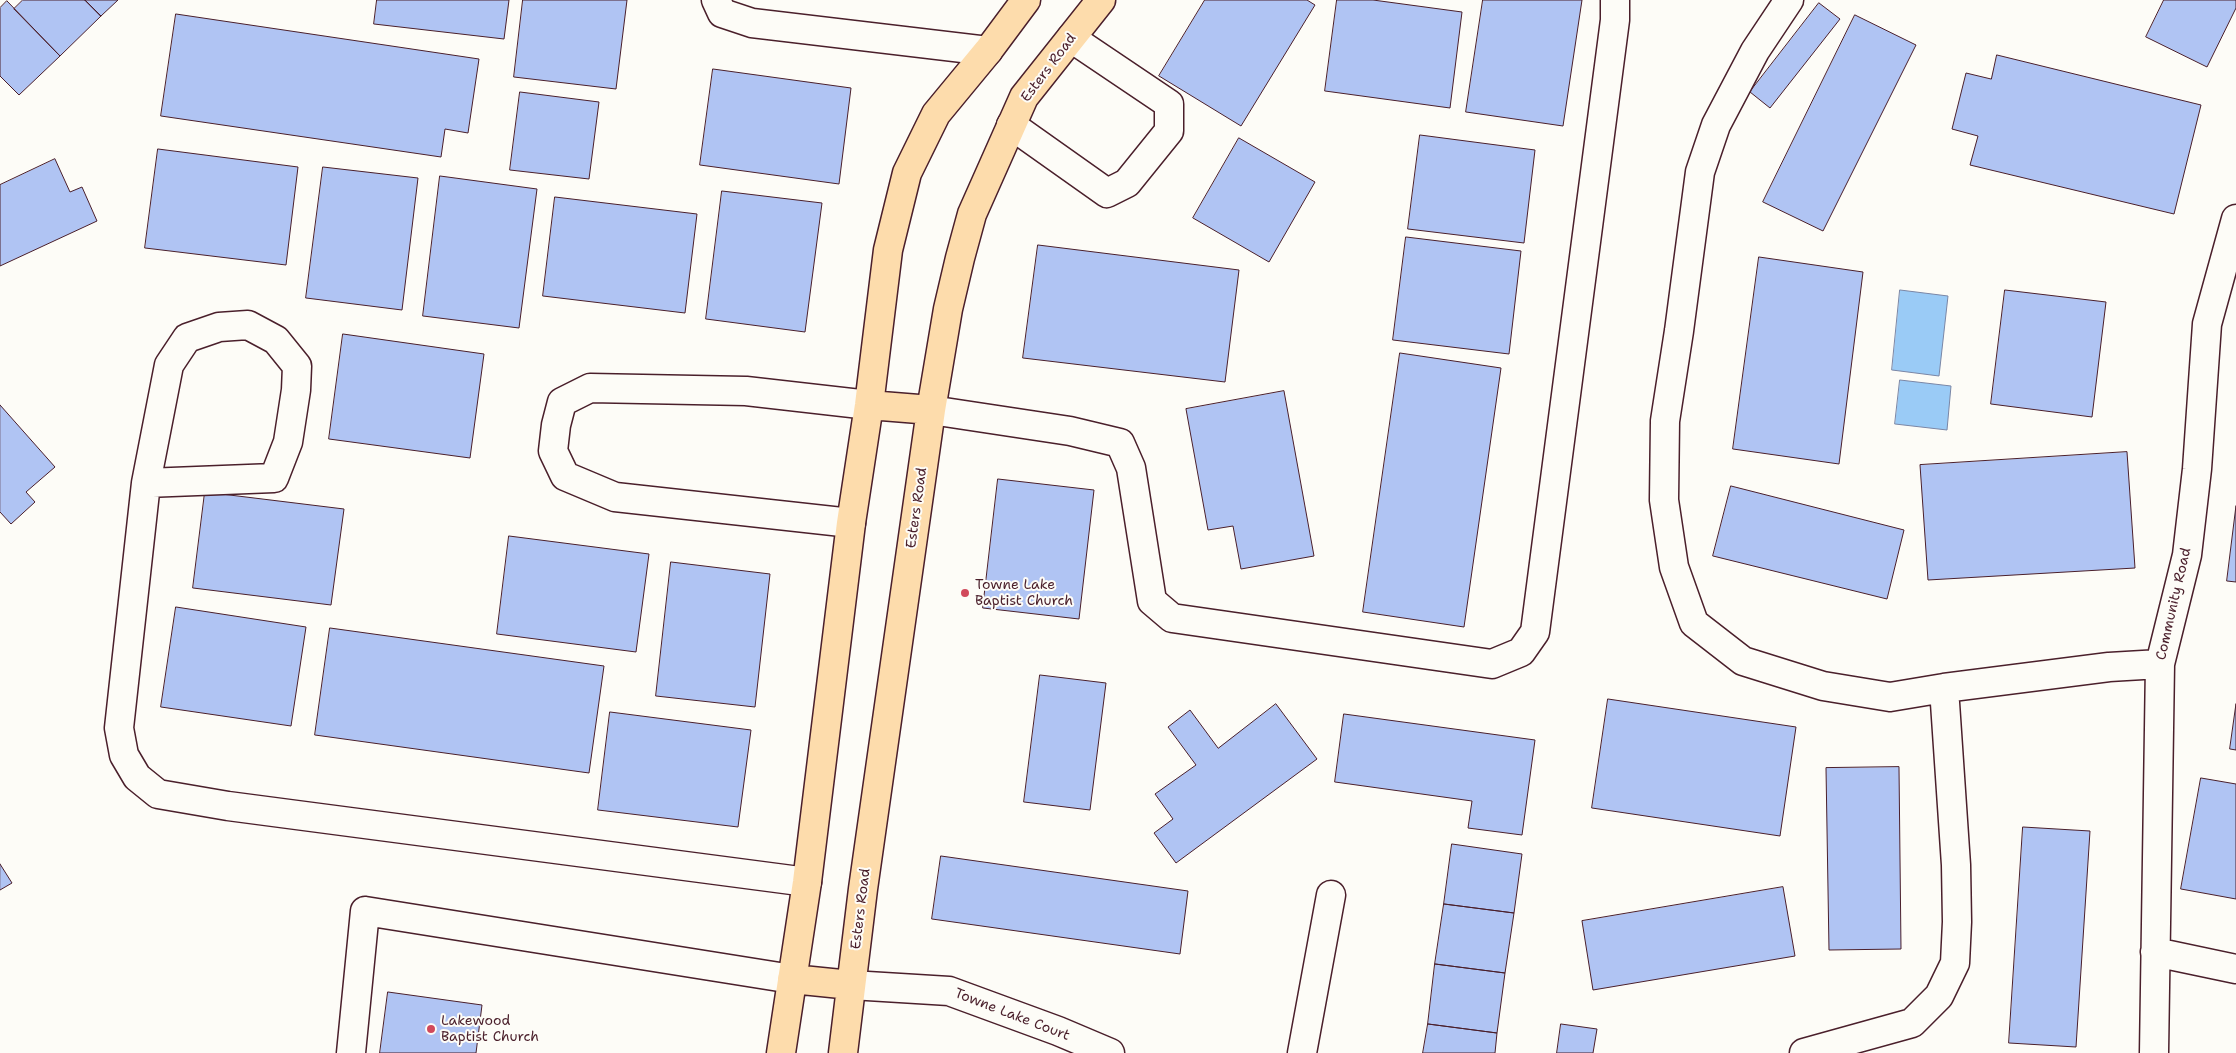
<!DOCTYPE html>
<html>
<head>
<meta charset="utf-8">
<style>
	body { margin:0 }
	canvas { display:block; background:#fdfcf7 }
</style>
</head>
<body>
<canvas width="2236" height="1053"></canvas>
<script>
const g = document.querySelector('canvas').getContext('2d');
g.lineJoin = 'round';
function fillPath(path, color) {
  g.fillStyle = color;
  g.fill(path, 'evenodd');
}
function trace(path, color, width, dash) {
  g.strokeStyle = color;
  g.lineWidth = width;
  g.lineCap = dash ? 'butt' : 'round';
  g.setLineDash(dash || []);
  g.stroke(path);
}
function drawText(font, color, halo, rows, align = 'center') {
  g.font = font + ' "Shantell Sans",sans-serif';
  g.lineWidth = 4;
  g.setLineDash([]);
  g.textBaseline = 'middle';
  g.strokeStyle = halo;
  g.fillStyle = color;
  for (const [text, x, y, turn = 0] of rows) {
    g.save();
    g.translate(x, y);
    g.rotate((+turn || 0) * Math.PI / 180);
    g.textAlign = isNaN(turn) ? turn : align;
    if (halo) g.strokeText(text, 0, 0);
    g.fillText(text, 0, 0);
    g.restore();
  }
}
const water = new Path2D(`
	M1900,290l48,6 -9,80 -47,-6z
	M1900,380l51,6 -4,44 -52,-6z`);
fillPath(water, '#9acbf6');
trace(water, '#7a86a5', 1);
const building = new Path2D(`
	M23,0h62l16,16 -41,40 -46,-47z
	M85,0h33l-17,16z
	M377,0h132l-5,39 -130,-15z
	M523,0h104l-11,89 -102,-12z
	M1205,0h102l8,5 -74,121 -82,-50z
	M1337,0h36l89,12 -12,96 -125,-17z
	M1483,0h99l-19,126 -97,-14z
	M2164,0h72v8l-29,59 -61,-30z
	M7,1l53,55 -41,39 -19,-19v-68z
	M1819,3l21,16 -70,89 -20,-16z
	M176,14l303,45 -11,74 -23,-4 -4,28 -280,-41z
	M1855,15l61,30 -93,186 -60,-29z
	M1997,55l204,50 -27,109 -204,-49 8,-29 -26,-7 14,-56 25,6z
	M713,69l138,19 -12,96 -139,-19z
	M520,92l79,10 -10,77 -79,-9z
	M1420,135l115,15 -11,93 -116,-14z
	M1239,138l76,44 -46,80 -76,-44z
	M158,149l140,18 -12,98 -141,-17z
	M55,159l15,33 12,-5 15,34 -97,45v-81z
	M323,167l95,11 -16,132 -96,-12z
	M440,176l97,13 -18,139 -96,-12z
	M722,191l100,12 -17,129 -99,-13z
	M555,197l142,17 -12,99 -142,-17z
	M1406,237l115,14 -12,103 -116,-14z
	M1038,245l201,25 -14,112 -202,-24z
	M1759,257l104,15 -24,192 -106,-15z
	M2005,290l101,12 -14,115 -101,-13z
	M343,334l141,20 -14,104 -141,-19z
	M1400,353l101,15 -37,259 -101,-15z
	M1284,391l30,165 -73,13 -8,-43 -25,4 -22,-121z
	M0,405l55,62 -29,25 9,10 -24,22 -11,-12z
	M2127,452l8,116 -207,12 -8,-115z
	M998,479l96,11 -15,129 -96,-11z
	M1731,486l173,44 -17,69 -174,-43z
	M205,492l139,17 -13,96 -138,-17z
	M2236,506v76l-9,-1z
	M509,536l140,18 -13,98 -139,-18z
	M671,562l99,12 -15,133 -99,-11z
	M176,607l130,20 -15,99 -130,-19z
	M330,628l274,38 -15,107 -274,-38z
	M1040,675l66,8 -16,127 -66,-8z
	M1608,699l188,28 -16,109 -188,-28z
	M1276,704l41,55 -141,104 -22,-30 19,-14 -18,-25 41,-29 -28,-38 22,-17 28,38z
	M2236,704v46l-6,-1z
	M610,712l141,18 -13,97 -140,-17z
	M1344,714l191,26 -13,95 -54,-7 4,-27 -137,-19z
	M1899,767l2,182 -72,1 -3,-182z
	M2201,778l35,6v115l-55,-10z
	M2023,827l67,4 -14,216 -67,-4z
	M1452,844l70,10 -8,59 -70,-9z
	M941,856l247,35 -8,63 -248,-35z
	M0,864l12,19 -12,7z
	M1783,887l12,69 -202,34 -11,-69z
	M1444,904l70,9 -9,60 -70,-9z
	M1435,964l70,9 -8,60 -69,-9z
	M388,992l94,13 -6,48h-96z
	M1428,1024l69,9 -2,20h-72z
	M1561,1024l36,5 -4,24h-36z`);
fillPath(building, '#b0c4f3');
trace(building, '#4a1f2b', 1);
const minor = new Path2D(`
	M716,0l6,13 30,10 236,28
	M1789,0l-34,51 -39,74 -16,47 -21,159 -14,90 -1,79 10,67 20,56 49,38 80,25 67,11 54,-9 165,-21 51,-3
	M1011,125l96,68 20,-10 42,-52v-27l-98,-66
	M248,325l28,15 21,26 -1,24 -8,52 -14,36 -128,5 23,-118 18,-27 32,-11z
	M931,410l139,21 50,12 11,25 21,133 20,17 320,46 29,-12 14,-20 80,-612v-20
	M146,483l-27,245 5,27 13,22 21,17 70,12 579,76
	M851,523l-236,-26 -50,-21 -12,-25 3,-26 6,-23 28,-14 156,3 123,14
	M2155,952l81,17
	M851,985l98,6 109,40 52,22
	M351,1053l14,-142 427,68
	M1302,1053l29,-158
	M1804,1053l108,-30 27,-27 16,-33 2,-41 -1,-57 -12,-177
	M2154,1053l6,-389 27,-109 10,-86 10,-145 29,-105`);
const major = new Path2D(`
	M869,405l62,5
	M792,979l59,6
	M781,1053l26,-171 44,-359 18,-118 19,-155 19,-77 29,-59 52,-63 38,-51
	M843,1053l20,-164 68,-479 17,-101 12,-51 12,-44 52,-117 77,-97`);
trace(minor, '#4a1f2b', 31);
trace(major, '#4a1f2b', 31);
trace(minor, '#fdfcf7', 28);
trace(major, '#fddcac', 28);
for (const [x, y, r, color] of [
	[965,593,5,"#d1495b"],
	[431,1029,5,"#d1495b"]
]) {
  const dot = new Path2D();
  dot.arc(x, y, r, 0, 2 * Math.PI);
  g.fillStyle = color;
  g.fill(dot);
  trace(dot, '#fdfcf7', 2);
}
drawText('14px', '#4a1f2b', '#fdfcf7', [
	["Esters Road",1049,68,-53],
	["Esters Road",917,508,-82],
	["Community Road",2174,604,-77],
	["Esters Road",861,909,-83],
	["Towne Lake Court",1012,1015,21]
]);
drawText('14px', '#4a1f2b', '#fdfcf7', [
	["Towne Lake",975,585],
	["Baptist Church",975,601],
	["Lakewood",441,1021],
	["Baptist Church",441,1037]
], 'left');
</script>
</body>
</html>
